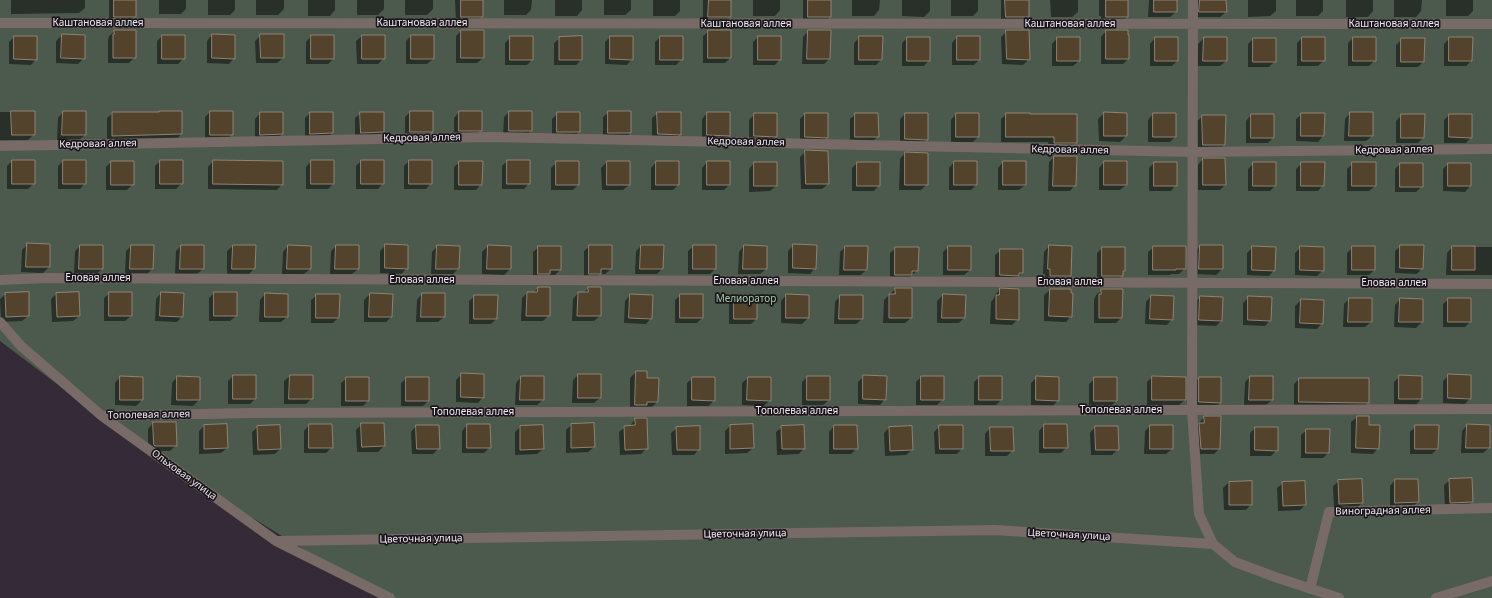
<!DOCTYPE html>
<html>
<head>
<meta charset="utf-8">
<style>
	body { margin:0 }
	canvas { display:block; background:#352a38 }
</style>
</head>
<body>
<canvas width="1492" height="598"></canvas>
<script>
const g = document.querySelector('canvas').getContext('2d');
g.lineJoin = 'round';
function fillPath(path, color) {
  g.fillStyle = color;
  g.fill(path, 'evenodd');
}
function trace(path, color, width, dash) {
  g.strokeStyle = color;
  g.lineWidth = width;
  g.lineCap = dash ? 'butt' : 'round';
  g.setLineDash(dash || []);
  g.stroke(path);
}
function drawText(font, color, halo, rows, align = 'center') {
  g.font = font + ' "Noto Sans",sans-serif';
  g.lineWidth = 3.5;
  g.setLineDash([]);
  g.textBaseline = 'middle';
  g.strokeStyle = halo;
  g.fillStyle = color;
  for (const [text, x, y, turn = 0] of rows) {
    g.save();
    g.translate(x, y);
    g.rotate((+turn || 0) * Math.PI / 180);
    g.textAlign = isNaN(turn) ? turn : align;
    if (halo) g.strokeText(text, 0, 0);
    g.fillText(text, 0, 0);
    g.restore();
  }
}
fillPath(new Path2D(`
	M0,0h1492v598h-1109l-228,-140 -155,-117z`), '#4c5a4d');
fillPath(new Path2D(`
	M11,0h74v8l-6,5 -68,1z
	M109,0h27l-1,16 -5,6h-21z
	M159,0h27v9l-5,5h-22z
	M208,0h27v10l-5,5h-22z
	M256,0h28v9l-6,6h-22z
	M308,0h27v10l-5,6h-22z
	M357,0h27v9l-6,6h-21z
	M405,0h28v9l-6,6h-22z
	M455,0h27v16l-5,6h-21z
	M504,0h28l-1,10 -5,5h-22z
	M555,0h27v10l-5,6h-22z
	M604,0h27v10l-6,5h-21z
	M653,0h27v11l-5,5h-22z
	M703,0h27v17l-5,5h-22z
	M753,0h27v10l-5,6h-22z
	M803,0h27v17l-6,5h-21z
	M852,0h28l-1,10 -5,6h-22z
	M902,0h28v11l-6,6 -22,-1z
	M951,0h27v11l-5,5h-22z
	M1001,0h27v17l-6,5h-21z
	M1050,0h28v12l-6,5h-21z
	M1099,0h28v17l-6,5h-20v-6h-2z
	M1149,0h27v12l-6,5h-22z
	M1198,0h27l1,12 -6,5h-22z
	M1248,0h28v11l-6,5 -22,1z
	M1296,0h27v11l-5,5h-22z
	M1346,0h27v11l-5,6h-22z
	M1394,0h28l-1,11 -5,6h-22z
	M1446,0h27v11l-5,5h-22z
	M115,31l20,26 -6,6h-21v-23l1,-4z
	M461,31l22,27 -6,5h-21v-27z
	M709,31l21,27 -5,5h-22v-27z
	M808,31l21,28 -5,5h-22l1,-27z
	M1007,31l22,28 -6,6 -21,-1 -1,-27z
	M1106,31l22,28 -5,5h-22v-27z
	M62,35l22,1v22l-6,6 -22,-1v-22z
	M212,35l22,23 -5,6 -22,-1v-22z
	M261,35l22,23 -6,5h-21l-1,-22z
	M162,36l22,22 -6,6h-21v-23z
	M311,36l22,23 -5,5h-22v-22z
	M362,36h22v22l-6,6h-21l-1,-23z
	M411,36h22v23l-6,5h-21v-23z
	M14,37l22,22 -5,6 -22,-1v-22z
	M511,37l21,23 -5,5h-22v-22z
	M610,37l22,22 -5,6 -22,-1v-22z
	M660,37l22,22 -6,6h-21v-23z
	M758,37l22,22 -5,6h-22v-23z
	M860,37l21,23 -5,5h-22v-22z
	M957,37l22,23 -5,5h-22v-22z
	M560,38l21,22 -5,5h-22v-22z
	M907,38l22,22 -5,6h-22v-23z
	M1057,38l22,23 -6,5h-21v-22z
	M1155,38l22,23 -5,5h-22v-22z
	M1204,38l22,23 -6,5h-22v-22z
	M1302,38l22,22 -6,6h-21v-23z
	M1353,38h22v22l-6,6h-21v-23z
	M1450,38l21,23 -5,5h-22v-22z
	M1253,39l22,22 -6,6h-21v-23z
	M1402,39l21,23 -5,5h-22v-22z
	M0,112h34v22l-6,6h-28z
	M63,112l22,23 -6,5h-22l1,-22z
	M181,112v22l-5,6 -69,1v-23l6,-5z
	M210,112l22,22 -5,6h-22v-23z
	M410,112l22,19 -6,6h-21v-20z
	M459,112l22,18 -6,6h-21v-18z
	M509,112l22,19 -6,5h-22l1,-19z
	M609,112h21v21l-5,6 -22,-1v-21z
	M260,113l22,21 -6,5 -21,1v-21z
	M310,113l22,20 -5,5 -22,1v-21z
	M361,113h22v19l-6,6h-22v-20z
	M558,113l21,19 -5,5h-22v-18z
	M658,113l22,21 -6,6 -22,-1v-21z
	M707,113l22,22 -5,6 -22,-1v-21z
	M1104,113l22,1v22l-6,6 -21,-1 -1,-22z
	M1350,113l22,23 -6,5h-22l1,-22z
	M755,114l21,22 -5,6 -22,-1v-21z
	M805,114l22,23 -5,6 -22,-1v-23z
	M856,114l22,22 -6,6h-22v-23z
	M905,114l22,25 -6,6 -21,-1v-25z
	M956,114l22,23 -5,5h-22v-22z
	M1007,114l69,29 -6,5h-21l-1,-6h-47v-23z
	M1153,114l22,23 -5,5h-22v-22z
	M1302,114h22l-1,22 -5,6 -22,-1v-22z
	M1251,115l22,23 -5,5h-22v-22z
	M1402,115l21,23 -5,5h-22v-22z
	M1449,115l22,22 -5,6h-22v-23z
	M1203,116l21,29 -5,5h-21l-1,-29z
	M806,151l22,33 -6,5h-21l-1,-32z
	M905,153l22,31 -6,6h-22l1,-31z
	M1054,157l21,28 -5,6h-22l1,-29z
	M1203,159l22,26 -5,5h-22v-25z
	M12,161l22,22 -6,6h-21v-23z
	M63,161l22,22 -5,6h-22v-23z
	M160,161l22,22 -6,6h-21v-23z
	M213,161l69,23 -5,6 -69,-1v-22z
	M311,161l22,23 -5,5h-22v-22z
	M361,161l22,22 -5,6h-22v-23z
	M409,161l22,22 -5,6h-22v-23z
	M507,161l22,22 -5,6h-22v-23z
	M111,162l22,22 -6,6h-21v-23z
	M460,162l21,22 -5,6h-22v-23z
	M557,162l21,23 -5,5h-22v-22z
	M607,162h22v23l-6,5h-21l-1,-22z
	M656,162l22,23 -5,5h-22v-22z
	M707,162l22,23 -5,5h-22v-22z
	M954,162l22,23 -5,5h-22v-22z
	M1003,162l22,23 -6,5h-21v-22z
	M1104,162l22,23 -6,5h-21v-22z
	M754,163l22,23 -6,5 -21,1v-23z
	M857,163l22,22 -5,6h-22v-23z
	M1154,163l22,22 -5,6h-22v-23z
	M1254,163l21,23 -5,5h-22v-22z
	M1302,163l21,22 -5,6h-22v-22z
	M1353,163l22,23 -6,5h-22v-22z
	M1400,164l22,22 -6,6h-21v-23z
	M1448,164h22v22l-5,6 -22,-1v-22z
	M28,244l21,1v22l-6,6 -22,-1 1,-22z
	M386,245l21,23 -6,6 -21,-1v-22z
	M794,245l21,23 -5,6 -22,-1v-22z
	M80,246l22,23 -6,5h-22l1,-23z
	M131,246l21,23 -5,5h-22l1,-23z
	M181,246l22,23 -6,5h-22l1,-23z
	M233,246l21,23 -5,5h-22v-23z
	M288,246l22,23 -6,5h-22l1,-22z
	M336,246l22,23 -6,5h-22l1,-23z
	M437,246l21,23 -5,5h-22l1,-22z
	M488,246l22,1v22l-6,6 -22,-1v-22z
	M590,246l21,23 -6,5h-5l-5,5h-11v-28z
	M641,246l21,23 -5,5h-22l1,-23z
	M694,246l21,23 -5,5h-22v-23z
	M744,246l22,23 -6,5h-22l1,-22z
	M1049,246l21,29 -5,6h-20v-7h-2l1,-22z
	M1200,246h22v23l-6,6 -22,-1 1,-22z
	M1401,246l21,22 -5,6 -22,-1v-22z
	M539,247l21,23 -5,5h-7l-4,4h-11v-27z
	M845,247l21,23 -5,5h-22l1,-23z
	M948,247l22,23 -6,5h-21v-23z
	M1154,247l31,21 -6,6h-8l-1,1h-22v-23z
	M1253,247l21,23 -5,6 -22,-1v-22z
	M1301,247l22,23 -6,6 -22,-1v-22z
	M1353,247l21,23 -5,5h-22v-22z
	M1452,247h40v28h-46l1,-22z
	M896,248l21,23 -11,9h-16v-27z
	M1102,248l22,23 -2,2v3l-6,5h-19v-28z
	M1001,250l21,23 -5,5 -22,3v-26z
	M538,288l11,27 -6,6h-22l1,-23 5,-5h6z
	M589,288l11,28 -6,5h-22l1,-22 5,-6h5z
	M895,289l16,29 -6,5h-22l1,-23z
	M1000,289l18,30 -6,6 -22,-1 1,-22 3,-4 1,-3z
	M1050,290l20,4 1,22 -5,6 -22,-1v-26z
	M1102,290l19,28 -5,5h-22v-23l2,-5z
	M110,293l21,23 -6,5h-21v-23z
	M161,293l21,23 -5,6 -22,-1 1,-22z
	M214,293l22,23 -6,5h-21v-23z
	M6,294l22,22 -6,5 -21,1 -1,-23z
	M56,294l23,22 -6,5 -21,1 -1,-23z
	M265,294l22,23 -6,5h-22l1,-22z
	M370,294l22,1 -1,22 -5,5h-22v-22z
	M422,294l22,23 -6,5h-22l1,-22z
	M317,295l21,23 -5,5h-22v-23z
	M630,295l21,23 -5,6 -22,-1 1,-22z
	M681,295l21,23 -5,5h-22v-23z
	M786,295l22,1v22l-6,6 -21,-1v-22z
	M943,295l22,1 -1,22 -5,5h-22v-22z
	M475,296l21,23 -5,5h-22v-23z
	M735,296l21,23 -5,5h-22v-23z
	M840,296l22,23 -6,5h-22l1,-22z
	M1151,296l21,23 -5,6 -22,-1 1,-22z
	M1200,297l22,23 -6,6 -22,-1 1,-22z
	M1249,297l21,23 -5,6 -22,-1v-22z
	M1349,299l22,23 -6,5h-22l1,-23z
	M1400,299h22v23l-6,6 -22,-1 1,-22z
	M1449,299l21,23 -5,5h-22v-23z
	M1301,300l21,23 -5,6 -22,-1v-22z
	M636,372h10v7l11,23 -5,5 -22,3v-32z
	M462,374l21,23 -5,6 -22,-1v-22z
	M578,375l22,23 -6,5h-22l1,-23z
	M1449,375l21,23 -5,6 -22,-1v-22z
	M233,376l22,23 -5,5h-22v-23z
	M290,376h22v22l-6,6h-22v-23z
	M864,376l21,23 -5,6 -22,-1v-22z
	M1400,376h21v23l-5,6 -22,-1v-22z
	M120,377l22,1v22l-6,6 -21,-1v-22z
	M177,377l22,1v22l-6,6 -22,-1 1,-22z
	M521,377l22,23 -6,5h-22l1,-22z
	M807,377l22,23 -6,5h-21v-23z
	M921,377l22,22 -6,6h-21v-23z
	M980,377l21,23 -5,5h-22v-23z
	M1037,377l21,23 -5,6 -22,-1v-22z
	M1152,377l33,23 -6,5h-32v-23z
	M1250,377l22,23 -6,5h-22l1,-23z
	M347,378l21,23 -5,5h-22v-23z
	M407,378l21,23 -5,5h-22v-23z
	M693,378l21,22 -5,6h-22v-23z
	M748,378h22v22l-6,6 -22,-1v-22z
	M1095,378l21,23 -5,5h-22v-22z
	M1199,378h21v25l-6,5 -21,-1 1,-23z
	M1299,379l69,23 -5,6 -69,-1v-23z
	M1204,417l15,32 -5,5h-18l-2,-25z
	M1357,417h11v9l10,22 -5,6 -22,-1v-31z
	M635,419l12,29 -6,6 -21,1 -1,-23 6,-5 5,-1z
	M153,423l23,22 -6,6h-22v-22z
	M362,424h21l1,22 -6,6h-21l-1,-22z
	M309,425l23,22 -6,6h-22v-22z
	M467,425l23,22 -6,6h-22v-22z
	M571,425l23,22 -6,5 -22,1v-23z
	M1044,425l23,22 -6,6h-22v-22z
	M1467,425l22,23 -6,5h-22l1,-22z
	M204,426l23,22 -6,5 -22,1v-23z
	M416,426l23,22 -6,6h-21l-1,-22z
	M730,426l23,22 -6,5 -22,1v-23z
	M834,426l23,22 -6,6h-22v-22z
	M940,426l22,22 -5,6h-22l-1,-22z
	M1150,426l22,23 -6,5h-22l1,-23z
	M1416,426l21,23 -5,5h-22v-22z
	M258,427l22,22 -5,5 -22,1 -1,-23z
	M520,427l23,22 -6,5 -22,1v-23z
	M782,427l22,21 -5,6 -22,1 -1,-23z
	M1095,427l23,22 -6,6h-21l-1,-22z
	M677,428l22,21 -5,6h-22l-1,-22z
	M889,428l23,22 -6,5 -21,1 -1,-23z
	M990,428l23,22 -6,6h-22v-22z
	M1255,428l22,22 -6,6h-21v-23z
	M1307,430l21,23 -5,5h-22v-23z
	M1395,480l23,22 -6,5 -22,1v-22z
	M1450,480l22,22 -5,5 -22,1 -1,-23z
	M1339,481l23,22 -6,5 -22,1 -1,-23z
	M1229,482h22v22l-5,6h-22l-1,-22z
	M1283,483l22,22 -5,5 -22,1 -1,-23z`), '#0007');
const building = new Path2D(`
	M114,0h22v17h-22z
	M461,0h22v17h-22z
	M709,0h22v17h-23z
	M808,0h23v17h-23z
	M1005,0h24v17h-23z
	M1106,0h22v17h-22z
	M1154,0h23v12h-23z
	M1200,0h26l1,12h-28z
	M114,30h22v28h-23v-24h1z
	M461,30h23v28h-23z
	M708,30h23v28h-23z
	M808,30h23l-1,29h-23z
	M1006,30h23l1,30 -23,-1z
	M1106,30h22v5h1v24h-23z
	M62,34l23,1v24l-24,-1z
	M212,34l23,1v24l-23,-1z
	M260,34h24v24h-23z
	M162,35h23v24h-23z
	M311,35h23v24h-23z
	M362,35h23v24h-23z
	M411,35h23v24h-23z
	M14,36h23v24l-23,-1z
	M510,36h23v24h-23z
	M582,36v24h-23v-23z
	M610,36h23v24l-23,-1z
	M660,36h23v24h-23z
	M758,36h23v24h-23z
	M859,36h24l-1,24h-23z
	M957,36h23v24h-23z
	M907,37h23v24h-23z
	M1057,37h23v24h-23z
	M1155,37h23v24h-23z
	M1204,37h23v24h-24z
	M1302,37h23v24h-23z
	M1353,37h23v24h-23z
	M1449,37h24l-1,24h-23z
	M1253,38h23v24h-23z
	M1401,38h24l-1,24h-23z
	M11,111h24v24h-23z
	M63,111h23v24h-24z
	M159,111h23v23l-70,2v-24h47z
	M210,111h23v24h-23z
	M410,111h23v21h-23z
	M459,111h23v20h-23z
	M509,111h23v20h-23z
	M608,111h23v22h-23z
	M260,112h23v22l-23,1z
	M310,112h23v21l-23,1z
	M360,112h24v20l-23,1z
	M557,112h23v20h-23z
	M657,112h24v23l-23,-1z
	M707,112h23v24l-23,-1z
	M1104,112l23,1v23h-23z
	M1350,112h23v24h-24z
	M754,113h23v24l-23,-1z
	M805,113h23v25l-23,-1z
	M855,113h23l1,24h-24z
	M905,113h23v27l-23,-1z
	M956,113h23v24h-23z
	M1006,113h24v1h47v29h-23v-6h-48z
	M1153,113h23v24h-23z
	M1301,113h24l-1,23h-23z
	M1251,114h23v24h-23z
	M1401,114h24l-1,24h-23z
	M1449,114h23v24l-23,-1z
	M1202,115h24l-1,30h-22z
	M805,150l23,1 1,33h-23z
	M905,152l23,1v32h-23z
	M1054,156h23l-1,30h-23z
	M1203,158h22l1,27h-23z
	M12,160h23v24h-23z
	M63,160h23v24h-23z
	M160,160h23v24h-23z
	M213,160l70,1v24l-70,-1z
	M311,160h23v24h-23z
	M361,160h23v24h-23z
	M409,160h23v24h-23z
	M507,160h23v24h-23z
	M111,161h23v24h-23z
	M459,161h24l-1,24h-23z
	M556,161h23v24h-23z
	M607,161h23v24h-23z
	M656,161h23v24h-23z
	M707,161h23v24h-23z
	M954,161h23v24h-23z
	M1003,161h23v24h-23z
	M1104,161h23v24h-23z
	M754,162h23v24h-23z
	M857,162h23v24h-23z
	M1154,162h23v24h-23z
	M1253,162h23v24h-23z
	M1301,162h24l-1,24h-23z
	M1352,162h24v24h-24z
	M1400,163h23v24h-23z
	M1448,163h23v23h-23z
	M27,243l23,1v23h-24z
	M385,244l23,1v24l-23,-1z
	M793,244l24,1 -1,24 -23,-1z
	M80,245h23v24h-24z
	M131,245h23l-1,24h-23z
	M181,245h23v24h-24z
	M233,245h23l-1,24h-23z
	M288,245l23,1v23h-24z
	M336,245h23v24h-24z
	M437,245l23,1 -1,23h-23z
	M488,245l23,1v23h-24z
	M589,245h23v24h-11v5h-12z
	M641,245h23l-1,24h-23z
	M693,245h23v24h-23z
	M744,245l23,1v23h-24z
	M1049,245l23,1 -1,30h-21v-7h-2z
	M1200,245h23v24h-24z
	M1400,245h24l-1,24 -23,-1z
	M538,246h23v24h-11v4h-12z
	M845,246h23l-1,24h-23z
	M948,246h23v24h-23z
	M1153,246h33v23h-10v1h-23z
	M1252,246l24,1 -1,24 -23,-1z
	M1300,246l24,1v24l-24,-1z
	M1352,246h23v24h-23z
	M1452,246h23v24h-23z
	M895,247h24l-1,24h-6v4h-17z
	M1102,247h23v24h-2v5h-21z
	M1000,249h23v24h-4v3l-19,-1z
	M538,287h12v29h-24l1,-24h10z
	M588,287h13v29h-24l1,-24h10z
	M895,288h17v30h-23v-24h6z
	M1000,288l19,1v31l-23,-1v-24h3z
	M1050,289h21v4h2l-1,24 -23,-1z
	M1101,289h22l-1,29h-23v-24h2z
	M29,292v24l-23,1 -1,-24z
	M79,292l1,24 -23,1 -1,-24z
	M109,292h23v24h-23z
	M161,292l23,1 -1,24 -23,-1z
	M214,292h23v24h-23z
	M265,293l23,1v23h-23z
	M370,293l23,1 -1,23h-23z
	M422,293h23v24h-24z
	M316,294h24l-1,24h-23z
	M630,294l23,1 -1,24 -23,-1z
	M680,294h23v24h-23z
	M786,294l23,1v23h-23z
	M943,294l23,1 -1,23h-23z
	M474,295h24l-1,24h-23z
	M734,295h23v24h-23z
	M840,295h23v24h-24z
	M1151,295l23,1 -1,24 -23,-1z
	M1200,296l23,1 -1,24 -23,-1z
	M1248,296l24,1 -1,24 -23,-1z
	M1349,298h23v24h-24z
	M1400,298l23,1v23h-24z
	M1448,298h23v24h-23z
	M1301,299l23,1 -1,24 -23,-1z
	M636,371h11v7h12l-1,24h-11v3h-12z
	M461,373l23,1v24l-23,-1z
	M578,374h23v24h-23z
	M1448,374l23,1v24l-23,-1z
	M233,375h23v24h-23z
	M290,375h23v24h-24z
	M863,375l24,1 -1,24 -23,-1z
	M1399,375l23,1v23h-23z
	M120,376l23,1v23h-23z
	M177,376l23,1v23h-23z
	M521,376h23v24h-24z
	M807,376h23v24h-23z
	M921,376h23v24h-23z
	M979,376h23v24h-23z
	M1036,376l23,1v24l-23,-1z
	M1152,376l34,1v23h-34z
	M1250,376h23v24h-24z
	M346,377h23v24h-23z
	M406,377h23v24h-23z
	M692,377h23v24l-23,-1z
	M748,377h23v24l-24,-1z
	M1094,377h23v24h-23z
	M1199,377h22v26l-22,-1z
	M1299,378h70v25l-70,-1z
	M1204,416h17l-1,33h-19l-2,-26h5z
	M1357,416h12v9h11l-1,24 -23,-1z
	M635,418h12l1,31 -23,1 -1,-24 11,-1z
	M153,422h23l1,24h-22l-1,-1z
	M361,423h23l1,23 -23,1z
	M594,423l1,24 -24,1v-24z
	M227,424l1,24 -24,1v-24z
	M309,424h23l1,24h-24z
	M467,424h23l1,24h-24z
	M753,424l1,24 -24,1v-24z
	M1044,424h23l1,24h-24z
	M1467,424l23,1v23h-24z
	M280,425l1,24 -23,1 -1,-24z
	M416,425h23l1,24h-23z
	M543,425l1,24 -24,1v-24z
	M804,425l1,24h-23l-1,-23z
	M834,425h23l1,24h-24z
	M939,425h24v24h-23z
	M1150,425h23v24h-23z
	M1415,425h24l-1,24h-23z
	M700,426v24h-23l-1,-23z
	M912,426l1,24 -23,1 -1,-24z
	M1095,426h23l1,24h-23z
	M990,427h23l1,24h-23z
	M1255,427h23v24l-23,-1z
	M1306,429h24l-1,24h-23z
	M1472,478l1,24 -23,1 -1,-24z
	M1362,479l1,24 -24,1 -1,-24z
	M1395,479h23l1,23 -24,1z
	M1252,481v24h-23v-23z
	M1305,481l1,24 -23,1 -1,-24z`);
fillPath(building, '#53432c');
trace(building, '#8f8372', 1);
trace(new Path2D(`
	M1193,0l-1,410 7,104 14,30 22,18 40,15 64,21
	M0,23l1492,1
	M0,146l491,-9 702,15 299,-3
	M0,280l47,-2 1445,6
	M0,322l21,24 81,70 174,125 114,57
	M102,416l149,-3 1241,-4
	M276,541l719,-11 218,14
	M1310,589l19,-77 163,-4
	M1436,598l56,-17`), '#786a66', 10);
drawText('10px', '#f0e9f3', '#1a151b', [
	["Каштановая аллея",98,23],
	["Каштановая аллея",422,23],
	["Каштановая аллея",746,24],
	["Каштановая аллея",1070,24],
	["Каштановая аллея",1394,24],
	["Кедровая аллея",422,138,-1],
	["Кедровая аллея",746,142,1],
	["Кедровая аллея",98,144,-1],
	["Кедровая аллея",1070,150,1],
	["Кедровая аллея",1394,150,-1],
	["Еловая аллея",98,278],
	["Еловая аллея",422,280],
	["Еловая аллея",746,281],
	["Еловая аллея",1070,282],
	["Еловая аллея",1394,283],
	["Тополевая аллея",1121,410],
	["Тополевая аллея",797,411],
	["Тополевая аллея",473,412],
	["Тополевая аллея",149,415,-1],
	["Ольховая улица",184,475,36],
	["Виноградная аллея",1383,511,-1],
	["Цветочная улица",745,534,-1],
	["Цветочная улица",1069,535,3],
	["Цветочная улица",421,539,-1]
]);
drawText('10px', '#a2cda5', '#1a151b', [
	["Мелиоратор",746,299]
]);
</script>
</body>
</html>
